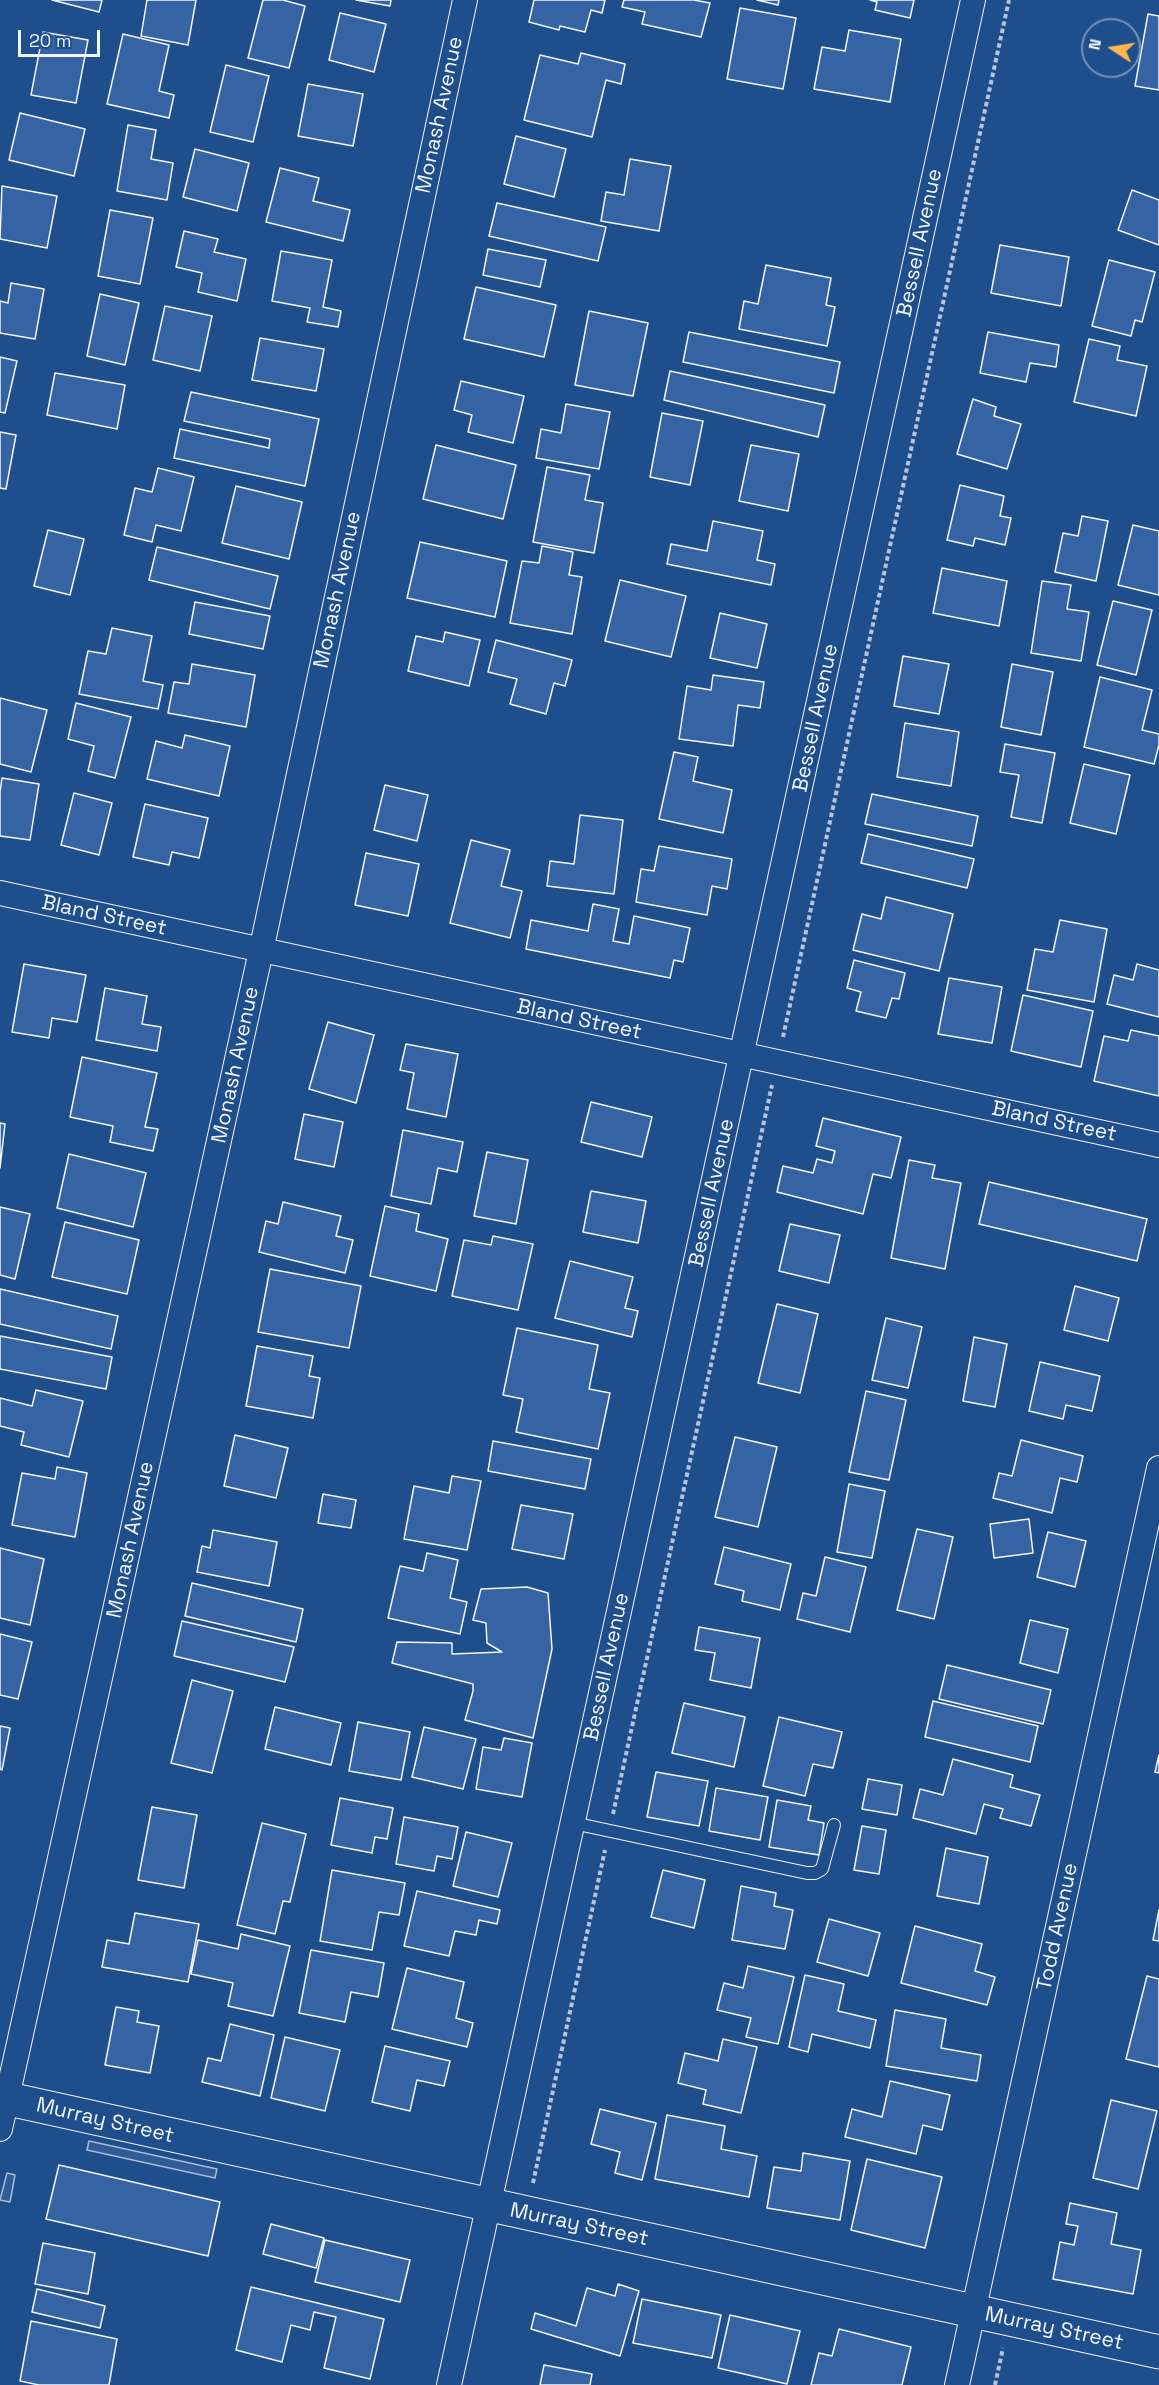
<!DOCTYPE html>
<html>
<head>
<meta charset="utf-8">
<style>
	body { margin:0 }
	#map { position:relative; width:1159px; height:2385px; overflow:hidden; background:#1f4e8c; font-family:"Space Grotesk",sans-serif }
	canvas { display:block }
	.north { position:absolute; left:1081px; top:18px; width:60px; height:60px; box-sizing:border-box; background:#1f4e8c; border:2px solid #7391ba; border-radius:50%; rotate:282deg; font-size:16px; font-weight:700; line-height:24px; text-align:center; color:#f2f6ff }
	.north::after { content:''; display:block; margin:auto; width:21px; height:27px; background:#ffb74d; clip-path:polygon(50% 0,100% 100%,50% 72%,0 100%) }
	.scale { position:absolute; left:18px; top:30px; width:82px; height:27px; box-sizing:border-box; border:3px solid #f2f6ff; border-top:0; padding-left:8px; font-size:18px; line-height:21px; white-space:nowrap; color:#f2f6ff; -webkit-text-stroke:4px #1f4e8c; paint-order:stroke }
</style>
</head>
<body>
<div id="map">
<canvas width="1159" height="2385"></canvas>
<div class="north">N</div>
<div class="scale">20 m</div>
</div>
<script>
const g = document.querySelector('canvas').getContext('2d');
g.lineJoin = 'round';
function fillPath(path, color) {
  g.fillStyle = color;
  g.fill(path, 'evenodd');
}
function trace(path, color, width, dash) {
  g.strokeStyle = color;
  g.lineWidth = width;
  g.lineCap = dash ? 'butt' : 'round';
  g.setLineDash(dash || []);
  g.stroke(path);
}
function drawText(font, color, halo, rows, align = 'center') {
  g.font = font + ' "Space Grotesk",sans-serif';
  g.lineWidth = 4.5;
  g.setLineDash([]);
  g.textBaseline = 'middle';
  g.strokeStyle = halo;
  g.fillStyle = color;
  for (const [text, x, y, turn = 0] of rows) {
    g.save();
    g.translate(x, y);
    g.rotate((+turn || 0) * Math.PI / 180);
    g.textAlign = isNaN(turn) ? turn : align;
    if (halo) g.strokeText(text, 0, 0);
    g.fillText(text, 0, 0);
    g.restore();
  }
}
const parking = new Path2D(`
	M89,2141l128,28 -2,9 -128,-28z
	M7,2173l8,2 -5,27 -10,-2z`);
fillPath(parking, '#305b95');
trace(parking, '#a8bbd7', 1.5);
const building = new Path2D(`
	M52,0h50l-3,12z
	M147,0h49l-8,45 -47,-9z
	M263,0h20l22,6 -16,62 -41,-10z
	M356,0h35l-1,6z
	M534,0h71l-3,13 -11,-3 -6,22 -25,-6 -1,4 -30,-8z
	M624,0h70l16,3 -9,34 -59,-13 3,-12 -23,-5z
	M757,0h22l-1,5z
	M870,0h44l-4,18 -35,-8 2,-8z
	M740,8l56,10 -13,71 -56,-10z
	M340,13l46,11 -12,48 -45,-12z
	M1148,14l11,2v74l-24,-4z
	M849,30l52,9 -11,63 -76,-13 8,-42 23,4z
	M43,32l45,8 -12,63 -45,-8z
	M123,34l46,11 -10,46 15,4 -5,23 -62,-14z
	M581,53l44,11 -4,20 -15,-4 -14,57 -68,-17 16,-65 38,9z
	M226,65l43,11 -16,66 -43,-10z
	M308,84l55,10 -10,52 -55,-10z
	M20,113l65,16 -11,47 -65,-16z
	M128,125l28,5 -5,29 22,4 -6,37 -50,-9z
	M516,136l50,13 -12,48 -50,-13z
	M195,149l54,14 -12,48 -54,-14z
	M630,159l41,7 -12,65 -58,-10 5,-29 18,3z
	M280,168l39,10 -6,23 37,9 -7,31 -77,-19z
	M2,186l55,10 -10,52 -47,-9z
	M1132,190l27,10v45l-41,-15z
	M497,203l109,24 -8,34 -109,-25z
	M110,210l43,8 -13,66 -42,-8z
	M184,231l34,8 -4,13 32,7 -9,42 -39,-9 4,-19 -26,-6z
	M1000,245l69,12 -8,49 -70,-13z
	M488,249l58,11 -6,27 -57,-12z
	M281,251l51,9 -9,47 18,4 -3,16 -31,-5 3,-14 -38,-7z
	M1109,260l46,12 -13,50 -7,-2 -4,16 -39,-10z
	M766,265l65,13 -5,27 9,2 -8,39 -88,-17 5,-28 14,3z
	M11,283l33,6 -9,50 -35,-6v-32l8,2z
	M476,287l80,18 -12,52 -80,-18z
	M100,294l39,9 -14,62 -38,-9z
	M165,306l47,10 -12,55 -47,-11z
	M589,311l59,12 -15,73 -58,-11z
	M689,332l151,30 -6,31 -151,-31z
	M988,332l71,13 -3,22 -26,-4 -4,19 -46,-9z
	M260,338l64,11 -8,42 -64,-11z
	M1089,339l31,7 -3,14 30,6 -11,50 -62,-14z
	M0,357l17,4 -12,52 -5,-1z
	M670,371l155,34 -7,32 -154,-37z
	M55,373l70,12 -8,44 -70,-14z
	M461,381l63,15 -11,47 -45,-11 4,-17 -18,-5z
	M191,392l128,27 -14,67 -131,-28 6,-29 89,19 1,-9 -86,-18z
	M973,399l23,8 -2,9 27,8 -14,45 -50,-15z
	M566,404l44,8 -11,57 -63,-11 5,-29 20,4z
	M662,413l41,8 -13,64 -40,-8z
	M0,432l16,3 -10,54 -6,-1z
	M436,445l80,20 -13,54 -80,-20z
	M751,445l48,9 -11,57 -49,-10z
	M547,467l43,8 -5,25 18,3 -9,50 -61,-11z
	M158,468l36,9 -13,54 -25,-6 -4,17 -28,-7 11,-47 17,4z
	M960,485l44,11 -4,20 11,2 -6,27 -30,-7 -2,8 -26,-6z
	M236,486l66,16 -13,57 -67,-16z
	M1082,516l26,5 -12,60 -41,-9 8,-39 15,3z
	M713,521l50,10 -6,29 18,4 -4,21 -104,-21 4,-20 36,7z
	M1133,525l26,6v64l-41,-10z
	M48,530l36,9 -14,56 -36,-9z
	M420,542l87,19 -12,56 -88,-19z
	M542,546l31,6 -4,23 13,2 -10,57 -62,-11 12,-62 17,2z
	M157,547l121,29 -8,33 -121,-29z
	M942,568l65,13 -8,45 -66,-13z
	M620,580l66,16 -15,61 -66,-16z
	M1042,581l29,4 -4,24 22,3 -8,49 -50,-8z
	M1113,601l39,9 -16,65 -39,-10z
	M195,602l75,14 -7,33 -74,-15z
	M720,613l47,11 -10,44 -47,-10z
	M112,628l40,8 -9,45 20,4 -5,24 -79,-15 9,-43 18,3z
	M445,632l35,8 -11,46 -61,-15 8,-35 27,6z
	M496,640l76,20 -7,26 -11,-3 -8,31 -36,-10 7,-25 -29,-7z
	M903,656l46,8 -10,50 -45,-8z
	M192,664l63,11 -9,52 -78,-14 6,-31 15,2z
	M1012,664l41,8 -12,63 -40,-8z
	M713,675l51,7 -4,26 -22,-3 -5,41 -54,-7 8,-53 24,4z
	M1100,677l52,13 -10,40 17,4v11l-5,19 -70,-17z
	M0,698l47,12 -16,62 -31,-8z
	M76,703l55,14 -16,61 -27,-7 6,-25 -26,-7z
	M905,723l54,9 -8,54 -54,-9z
	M185,735l45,11 -11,50 -72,-17 9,-38 26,7z
	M1005,744l50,9 -13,70 -31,-6 8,-42 -19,-3z
	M674,752l24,5 -5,24 39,9 -9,43 -64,-14z
	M1084,764l46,11 -14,59 -46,-11z
	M2,778l37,6 -9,56 -30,-4v-44z
	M385,785l43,10 -11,46 -43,-11z
	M74,793l38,10 -13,52 -38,-10z
	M872,794l106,22 -6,30 -107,-22z
	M145,804l63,14 -9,40 -27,-6 -3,13 -36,-8z
	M580,815l43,5 -9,74 -67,-8 3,-25 24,3z
	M868,834l106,25 -7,29 -106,-25z
	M471,840l39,10 -9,36 21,5 -12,47 -60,-15z
	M659,846l73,13 -5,30 -15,-3 -5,29 -71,-13 5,-33 13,2z
	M366,853l53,11 -11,52 -53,-11z
	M886,897l67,17 -14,57 -86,-21 9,-36 19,5z
	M593,904l26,5 -6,32 16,3 5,-28 56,12 -7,34 -9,-2 -4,18 -144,-29 5,-29 57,11z
	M1060,920l47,9 -13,73 -67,-12 8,-41 18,3z
	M854,960l51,13 -6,26 -7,-1 -6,20 -30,-7 5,-19 -14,-4z
	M24,964l62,11 -9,47 -25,-4 -3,20 -37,-6z
	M1137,964l22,6v47l-52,-13 7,-29 19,5z
	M949,978l53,9 -10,56 -54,-9z
	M105,988l42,8 -5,28 19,3 -4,24 -61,-11z
	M1023,995l70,16 -12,56 -70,-16z
	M328,1022l46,13 -18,68 -47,-14z
	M1131,1030l28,6v60l-65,-15 10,-45 24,5z
	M406,1044l52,10 -12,63 -39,-8 7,-36 -14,-3z
	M82,1057l75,16 -12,54 13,2 -5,22 -43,-9 3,-16 -43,-9z
	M591,1102l61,15 -10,40 -61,-15z
	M304,1114l39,8 -9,45 -39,-8z
	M823,1118l78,19 -10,41 -18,-4 -10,40 -86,-22 6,-26 30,7 4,-14 15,4 3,-12 -19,-5z
	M0,1123l5,1 -5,44z
	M403,1130l60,12 -6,30 -19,-4 -7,36 -40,-8z
	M487,1152l41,8 -12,64 -42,-8z
	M69,1154l77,19 -13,54 -76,-19z
	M909,1160l26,5 -3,13 29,5 -16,86 -54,-11z
	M989,1182l158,37 -10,42 -158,-37z
	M591,1191l55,10 -8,42 -55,-11z
	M283,1202l58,14 -5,20 17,4 -8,33 -86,-21 7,-31 12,3z
	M385,1206l34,8 -3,17 32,8 -12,52 -66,-15z
	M0,1207l30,7 -15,65 -15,-4z
	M65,1222l74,18 -12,54 -75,-17z
	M790,1224l50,11 -11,48 -50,-12z
	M493,1236l40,8 -15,66 -66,-14 12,-56 27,5z
	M570,1261l63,16 -8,31 13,3 -6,26 -77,-19z
	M270,1269l91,17 -12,62 -91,-16z
	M1075,1286l44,12 -11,43 -44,-11z
	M0,1289l118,27 -7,33 -111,-25z
	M777,1304l41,10 -18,79 -42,-10z
	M886,1318l36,9 -14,61 -36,-8z
	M517,1328l81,17 -9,44 21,4 -12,56 -82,-17 7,-33 -20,-4z
	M0,1336l112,21 -6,32 -106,-20z
	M974,1337l33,7 -12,63 -32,-6z
	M257,1346l56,10 -4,20 11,2 -7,40 -67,-12z
	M1040,1362l60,14 -8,35 -26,-6 -3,14 -34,-8z
	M36,1390l47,11 -14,56 -48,-12 3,-13 -24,-6v-28l32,8z
	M866,1391l40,9 -17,80 -40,-8z
	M235,1435l53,13 -12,50 -52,-12z
	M735,1437l42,10 -19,80 -43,-10z
	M1021,1440l62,16 -6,26 -17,-4 -8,35 -59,-15 6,-25 13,3z
	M493,1441l98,18 -6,30 -97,-18z
	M57,1467l30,6 -12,64 -63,-12 10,-52 33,6z
	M452,1476l29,5 -14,69 -63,-11 10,-53 35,7z
	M849,1484l36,7 -13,67 -35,-6z
	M323,1494l33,6 -5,28 -33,-5z
	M521,1505l52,9 -9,45 -52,-10z
	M1029,1519l4,34 -39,5 -4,-34z
	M917,1529l36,8 -19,82 -37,-9z
	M213,1530l64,12 -8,44 -72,-14 5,-26 8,2z
	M1048,1532l38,9 -11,46 -38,-10z
	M724,1547l67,17 -11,46 -38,-9 2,-10 -29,-7z
	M0,1548l44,11 -14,66 -30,-7z
	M427,1553l31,7 -8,38 17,4 -7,32 -72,-16 12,-52 23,5z
	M825,1557l41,10 -16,65 -53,-13 6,-26 13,3z
	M192,1583l111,26 -7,33 -111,-26z
	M527,1587l21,6 4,56 -19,89 -68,-18 8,-29v-7l-81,-21 5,-21 55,1v11l50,-2 -15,-9 -1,-20 -13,-3 8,-31z
	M1030,1620l38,9 -10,44 -38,-10z
	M182,1621l112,26 -9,35 -111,-26z
	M699,1627l61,11 -9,50 -41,-8 5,-27 -20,-3z
	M0,1634l32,8 -14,57 -18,-4z
	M947,1665l104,25 -8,34 -104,-25z
	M192,1680l41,11 -21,82 -41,-10z
	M933,1701l105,25 -8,36 -105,-25z
	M684,1703l61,14 -11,50 -62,-14z
	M275,1707l66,16 -10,42 -66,-16z
	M779,1717l63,15 -9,36 -20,-4 -8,32 -42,-10z
	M358,1722l52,10 -9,48 -52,-9z
	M0,1726l10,2 -8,42 -2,-1z
	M424,1727l52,12 -13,50 -51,-12z
	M504,1738l28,5 -10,54 -46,-8 7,-42 18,3z
	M1159,1755v18l-4,-1z
	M953,1759l60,16 -3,12 30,8 -9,31 -31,-8 3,-9 -19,-5 -8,30 -63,-16 7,-29 23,6z
	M656,1772l52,9 -9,45 -52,-9z
	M868,1779l34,6 -5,30 -35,-6z
	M716,1788l52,9 -8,43 -51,-9z
	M340,1798l53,10 -6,31 -12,-2 -3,16 -41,-8z
	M777,1800l34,6 -3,14 16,3 -5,32 -50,-8z
	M152,1807l45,8 -13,73 -46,-8z
	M404,1817l54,10 -6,32 -15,-3 -3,15 -38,-7z
	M262,1823l44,11 -16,68 -7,-1 -8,33 -38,-9z
	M862,1826l24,4 -7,44 -25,-4z
	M466,1832l46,11 -14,54 -45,-11z
	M946,1848l42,9 -9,47 -42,-8z
	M332,1870l73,13 -6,32 -20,-3 -7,38 -52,-9z
	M663,1870l42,10 -11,48 -43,-11z
	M741,1886l35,7 -2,13 19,4 -8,39 -53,-9z
	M417,1891l83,19 -3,14 -18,-4 -3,15 -21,-4 -6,25 -45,-10z
	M1159,1910v31l-6,-1z
	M135,1913l64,11 -11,58 -86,-15 5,-27 22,4z
	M829,1919l51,14 -12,43 -51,-14z
	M915,1926l67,18 -7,27 20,6 -8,28 -86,-22z
	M241,1934l49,12 -17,70 -45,-10 5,-23 -42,-9 7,-34 40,9z
	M311,1950l73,13 -6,34 -27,-5 -6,30 -46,-9z
	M748,1966l46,11 -16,67 -32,-7 5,-19 -34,-8 7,-27 19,5z
	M407,1968l57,14 -8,36 17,5 -6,24 -75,-18z
	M805,1975l39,9 -6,27 38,9 -6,28 -58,-14 -4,18 -19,-5z
	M1147,1976l12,3v88l-33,-8z
	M116,2007l23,4 -2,11 22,4 -9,47 -45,-8z
	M895,2010l51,9 -5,29 40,7 -4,26 -91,-15z
	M230,2024l44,11 -14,61 -58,-14 6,-24 13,3z
	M285,2037l55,13 -15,61 -54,-13z
	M723,2039l34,8 -16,66 -38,-9 3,-14 -28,-7 7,-30 33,8z
	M385,2046l65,15 -6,25 -27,-6 -7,31 -38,-9z
	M890,2081l60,14 -8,35 -19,-5 -7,29 -71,-17 7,-28 30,8z
	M1111,2100l46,11 -19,78 -45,-11z
	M600,2109l56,14 -14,57 -27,-7 5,-21 -29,-8z
	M667,2115l58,11 -4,23 36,7 -8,41 -94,-18z
	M803,2153l47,8 -10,59 -73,-12 7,-41 27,4z
	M867,2159l75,18 -17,71 -74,-18z
	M59,2165l161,37 -12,54 -162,-37z
	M1070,2203l47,10 -6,31 30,6 -8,44 -80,-15 7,-37 14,3 4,-19 -12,-2z
	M271,2224l53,14 -8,30 -53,-14z
	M325,2240l85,20 -10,42 -85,-20z
	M43,2243l52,10 -7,41 -53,-10z
	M618,2284l21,7 -19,65 -89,-27 4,-16 41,13 11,-38 28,8z
	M251,2287l133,32 -14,60 -46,-11 12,-51 -22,-5 -4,18 -19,-5 -9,37 -46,-12z
	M37,2289l68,17 -5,22 -68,-16z
	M642,2299l79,16 -9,43 -79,-15z
	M730,2315l70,16 -13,53 -69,-16z
	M31,2321l86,18 -8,46h-70l-19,-4z
	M839,2329l72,18 -9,38h-91l8,-32 13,3z
	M544,2365l48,9 -2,11h-50z`);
fillPath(building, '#3563a3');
trace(building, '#f2f6ff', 1.5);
const lane = new Path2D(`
	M573,1823l234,50h8l7,-4 12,-44`);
const street = new Path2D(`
	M0,893l1159,252
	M0,2129l261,-1178 204,-951
	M449,2385l524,-2385
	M957,2385l202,-917`);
const secondary = new Path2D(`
	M0,2097l1159,255`);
trace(lane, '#f2f6ff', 14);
trace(street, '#f2f6ff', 26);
trace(secondary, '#f2f6ff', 35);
trace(new Path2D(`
	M783,1037l226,-1037
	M613,1814l159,-729
	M533,2183l72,-333
	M995,2385l8,-37`), '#b3c4dc', 4, [4.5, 3]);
trace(lane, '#1f4e8c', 12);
trace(street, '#1f4e8c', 24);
trace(secondary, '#1f4e8c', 33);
drawText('21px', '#f2f6ff', '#1f4e8c', [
	["Monash Avenue",440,115,-78],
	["Bessell Avenue",920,243,-78],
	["Monash Avenue",338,590,-78],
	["Bessell Avenue",816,718,-78],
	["Bland Street",104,916,12],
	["Bland Street",579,1020,12],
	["Monash Avenue",236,1065,-78],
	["Bland Street",1054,1122,12],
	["Bessell Avenue",712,1193,-78],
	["Monash Avenue",131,1540,-78],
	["Bessell Avenue",607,1667,-78],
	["Todd Avenue",1058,1927,-78],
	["Murray Street",105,2121,13],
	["Murray Street",579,2225,12],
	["Murray Street",1054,2329,12]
]);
</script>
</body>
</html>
